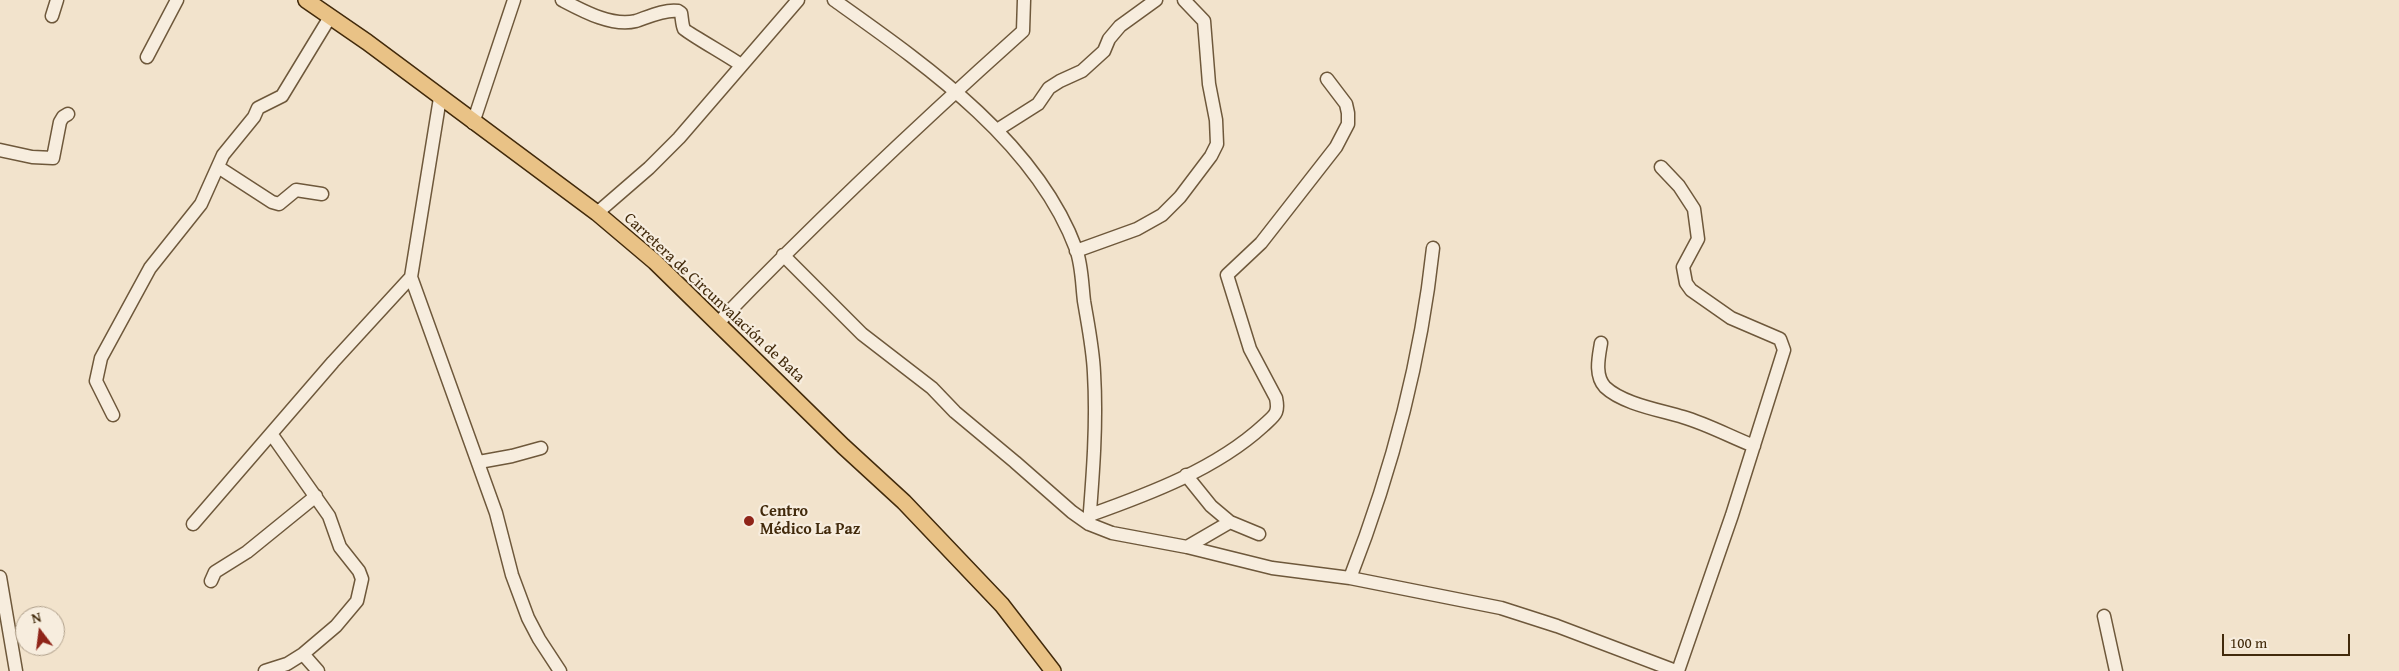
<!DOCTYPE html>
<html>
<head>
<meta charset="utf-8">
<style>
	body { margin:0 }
	#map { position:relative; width:2399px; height:671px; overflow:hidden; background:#f2e3cc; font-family:"Gentium Book Plus",serif }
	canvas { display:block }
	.north { position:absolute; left:15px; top:606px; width:50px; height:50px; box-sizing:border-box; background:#f7edde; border:1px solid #af9f8a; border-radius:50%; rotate:345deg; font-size:14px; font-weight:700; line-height:20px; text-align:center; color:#422a0b }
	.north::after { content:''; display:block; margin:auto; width:18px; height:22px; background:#8f2418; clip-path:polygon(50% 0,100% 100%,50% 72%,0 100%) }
	.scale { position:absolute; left:2222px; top:634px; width:128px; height:22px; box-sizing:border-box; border:2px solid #422a0b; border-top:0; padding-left:6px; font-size:15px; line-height:18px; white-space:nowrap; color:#422a0b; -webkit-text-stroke:4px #f7edde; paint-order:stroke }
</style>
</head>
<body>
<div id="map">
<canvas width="2399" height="671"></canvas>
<div class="north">N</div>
<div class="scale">100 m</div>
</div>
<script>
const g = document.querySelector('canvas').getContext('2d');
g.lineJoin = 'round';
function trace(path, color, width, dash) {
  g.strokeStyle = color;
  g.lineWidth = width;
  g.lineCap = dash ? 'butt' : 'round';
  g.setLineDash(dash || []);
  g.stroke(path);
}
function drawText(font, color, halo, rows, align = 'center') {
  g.font = font + ' "Gentium Book Plus",serif';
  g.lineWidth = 4.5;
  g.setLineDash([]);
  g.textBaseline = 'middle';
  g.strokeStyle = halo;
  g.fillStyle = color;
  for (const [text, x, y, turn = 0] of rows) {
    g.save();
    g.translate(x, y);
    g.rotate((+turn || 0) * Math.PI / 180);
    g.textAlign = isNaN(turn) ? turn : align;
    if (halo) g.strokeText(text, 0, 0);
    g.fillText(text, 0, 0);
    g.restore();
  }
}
const minor = new Path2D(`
	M562,0c21,11 50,27 74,21 12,-4 29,-12 42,-10l3,2c1,5 1,12 3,16 2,3 49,30 57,36
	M834,0c90,64 202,141 242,249 6,16 6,36 8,52 4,24 9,48 10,72 3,50 -1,101 -5,151
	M52,16l5,-16
	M147,57l30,-57
	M473,123l41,-123
	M997,130l41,-26 11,-16 11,-7 22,-10 22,-20 5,-12 11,-13 36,-26
	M0,150l32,7 21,1 7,-36 3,-5 5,-3
	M218,167l54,35 7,2 17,-14 26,4
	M1661,167l18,19 15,23 4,30 -15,28 3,16 5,7 40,28 49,21 4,11 -52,165 -54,156
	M597,213l52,-45 30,-30 119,-138
	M1076,251l61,-22 25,-14 18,-18 31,-41 6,-12 -1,-24 -7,-36 -5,-63 -20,-21
	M783,255l79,79 70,54 23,24 60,50 57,50 17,12 23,9 75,14 85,21 78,10 151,30 56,18 119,45
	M411,277l85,236 16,62 16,43 11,21 21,32
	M718,323c98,-102 200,-198 305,-292l1,-31
	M1601,343c-2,13 -7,32 4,44 18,17 55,23 78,30 24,7 48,20 71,29
	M113,415l-17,-34 5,-23 49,-90 51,-64 22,-49 31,-38 4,-9 24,-12 48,-79
	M479,462l33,-6 29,-8
	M1186,475l25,31 19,16 29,12
	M1090,515c59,-21 126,-46 173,-89 4,-4 11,-9 13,-14 2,-5 1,-9 0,-14l-26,-49 -23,-74 34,-32 75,-96 12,-23v-11l-2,-9 -19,-25
	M193,524l140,-162 78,-85 29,-179
	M1187,547l43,-25
	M0,577l16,94
	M1350,578c41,-105 71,-218 83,-330
	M211,581l4,-9 32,-20 69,-56
	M2104,616l12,55
	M303,654l15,17
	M265,671l22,-7 16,-10 33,-28 21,-25 5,-22 -3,-8 -19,-24 -11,-31 -57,-81`);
const major = new Path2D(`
	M306,0l61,42 230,171 58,49 188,184 61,56 98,103 51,66`);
trace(minor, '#6e583b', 15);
trace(major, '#422a0b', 18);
trace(minor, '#f7edde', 12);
trace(major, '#e9c286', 15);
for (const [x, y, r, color] of [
	[749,521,6,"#8f2418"]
]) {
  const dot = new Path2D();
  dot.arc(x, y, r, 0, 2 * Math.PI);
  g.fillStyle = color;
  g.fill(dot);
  trace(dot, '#f7edde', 2);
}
drawText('16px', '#422a0b', '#f7edde', [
	["Carretera de Circunvalación de Bata",714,298,43]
]);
drawText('bold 16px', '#422a0b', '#f7edde', [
	["Centro",760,512],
	["Médico La Paz",760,530]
], 'left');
</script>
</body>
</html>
